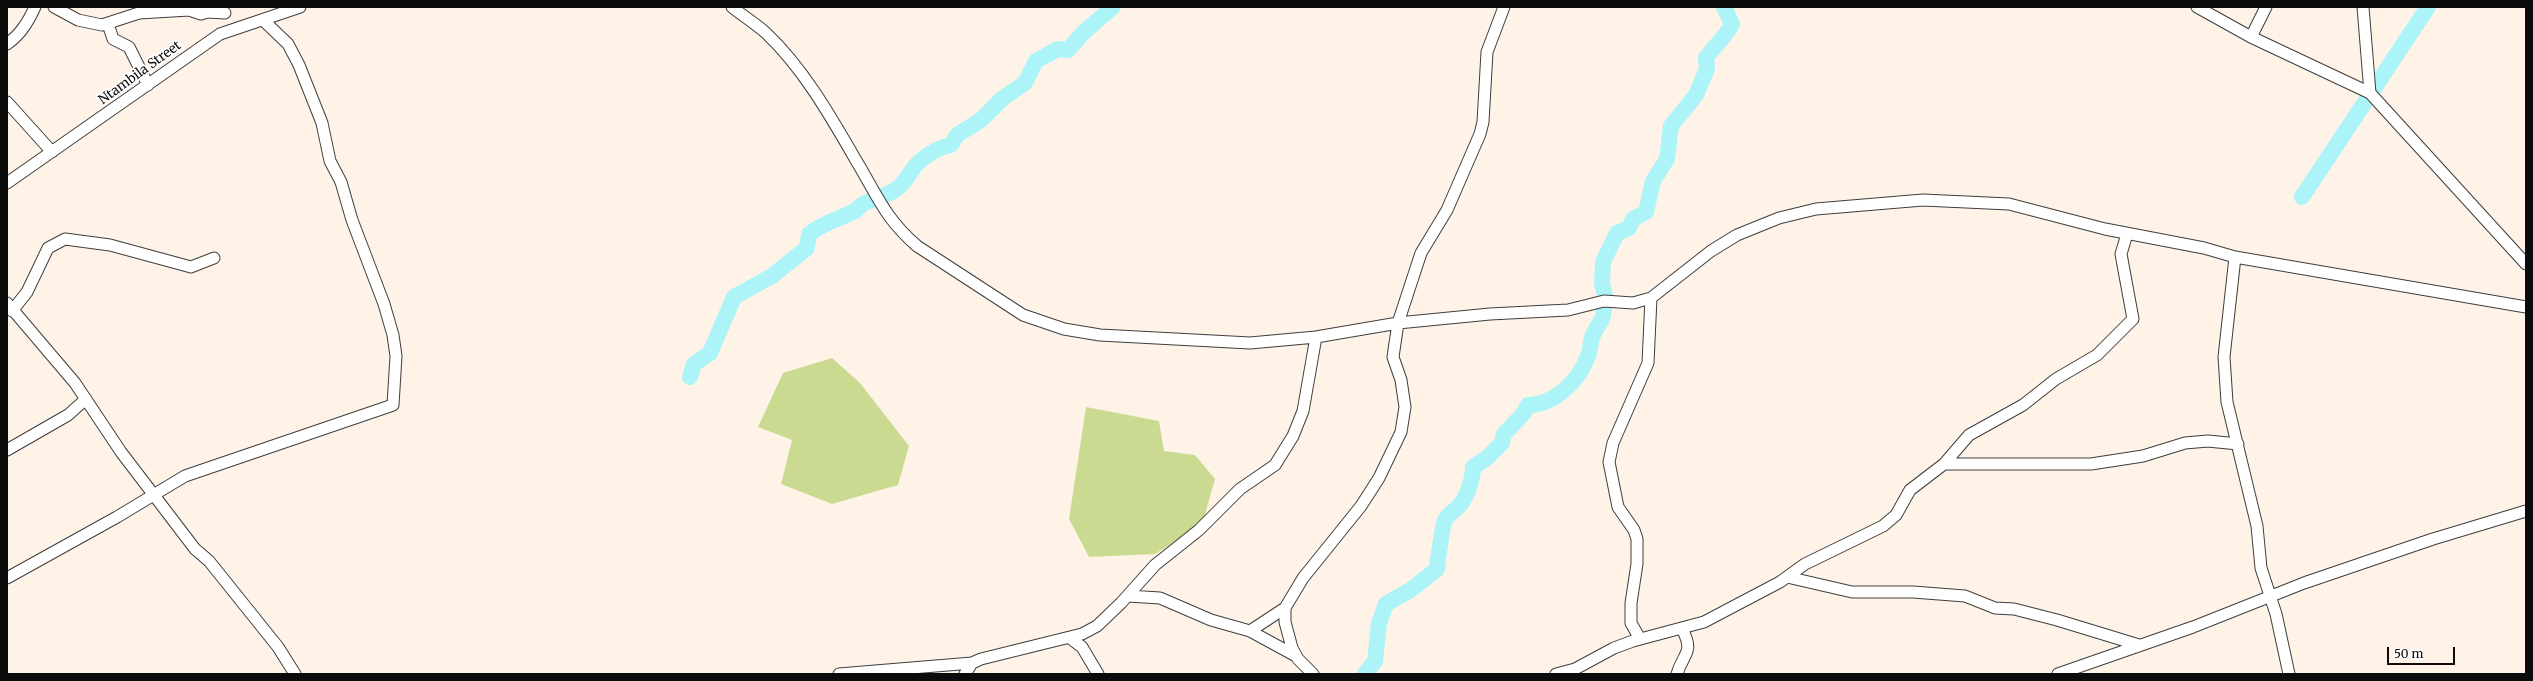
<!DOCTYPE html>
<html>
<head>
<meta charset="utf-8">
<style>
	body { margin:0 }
	#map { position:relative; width:2533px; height:681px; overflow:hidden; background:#fff3e8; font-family:Merriweather,serif }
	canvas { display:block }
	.frame { position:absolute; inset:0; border:8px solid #0b0b0b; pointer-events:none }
	.scale { position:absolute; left:2387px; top:647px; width:68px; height:18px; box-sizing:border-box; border:2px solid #0b0b0b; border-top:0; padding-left:5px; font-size:12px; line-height:14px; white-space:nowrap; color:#0b0b0b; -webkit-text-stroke:3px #fff; paint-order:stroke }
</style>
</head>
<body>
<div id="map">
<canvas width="2533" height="681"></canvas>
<div class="frame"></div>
<div class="scale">50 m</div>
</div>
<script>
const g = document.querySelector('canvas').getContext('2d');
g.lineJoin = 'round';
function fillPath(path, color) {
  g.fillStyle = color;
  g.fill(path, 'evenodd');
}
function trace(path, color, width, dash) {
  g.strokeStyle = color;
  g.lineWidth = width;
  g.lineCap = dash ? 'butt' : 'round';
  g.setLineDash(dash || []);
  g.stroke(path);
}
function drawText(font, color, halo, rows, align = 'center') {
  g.font = font + ' Merriweather,serif';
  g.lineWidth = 4;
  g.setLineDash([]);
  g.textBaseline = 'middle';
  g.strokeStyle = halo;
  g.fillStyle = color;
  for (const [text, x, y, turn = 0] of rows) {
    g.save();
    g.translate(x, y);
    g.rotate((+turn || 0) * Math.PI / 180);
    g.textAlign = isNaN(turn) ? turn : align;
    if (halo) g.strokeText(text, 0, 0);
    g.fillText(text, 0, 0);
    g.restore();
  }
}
fillPath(new Path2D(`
	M832,358l28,25 49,63 -11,39 -66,19 -51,-20 11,-44 -34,-13 25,-54z
	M1086,407l73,14 5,30 31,4 20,24 -13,46 -47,29 -66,3 -20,-38z`), '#cadb91');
trace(new Path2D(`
	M2302,197l126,-190
	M690,377l4,-13 16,-11 24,-56 38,-21 35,-28 2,-14c14,-11 30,-15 46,-23 4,-3 7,-8 12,-9 9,-4 19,-6 28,-12 11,-7 14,-17 21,-25 8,-9 24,-18 35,-20l6,-10 24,-15 22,-22 22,-15 11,-22 22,-12 10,1 16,-18 29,-25
	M1365,674l10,-13 4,-38 7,-19 26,-15 25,-20c0,-4 6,-46 8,-49 2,-5 9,-9 13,-13 9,-9 15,-28 15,-40l14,-9 15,-15 2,-9 20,-21 4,-8c26,0 51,-24 60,-49 3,-7 2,-15 5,-21 8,-18 11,-11 11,-34l2,-2 -4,-15 1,-22 14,-29 12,-5 4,-9 13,-7 7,-31 14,-22 4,-33 25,-31 11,-26 -1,-11c8,-12 20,-21 26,-34l-8,-17`), '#acf4f8', 16);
const minor = new Path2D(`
	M54,7l24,13 24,5 37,-12 50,-3 12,4 6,-2 18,1
	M732,7c11,9 23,16 34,26 38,36 65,84 91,129 21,35 28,56 60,84l106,69 41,14 36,6 150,8 66,-6 82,-14 92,-9 78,-4 36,-9 29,2 18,-5 60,-47 26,-16 42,-17 37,-9 107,-9 86,4 96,25 99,19 31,9 291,50
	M2197,7l54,30 119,56 156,171
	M2363,7l7,86
	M108,24l5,15 16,8 19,38
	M2251,37l15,-30
	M7,44c14,-10 21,-22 28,-37
	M7,102l45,50
	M7,183l213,-149 80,-27
	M2235,257l-11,100 3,45 30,124 4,42 15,46 13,60
	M7,303l68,80 46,69 74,97 14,12 69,86 17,27
	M12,311l15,-19 21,-44 17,-9 45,6 81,22 23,-9
	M7,450l61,-35 18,-16
	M1944,464h147l52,-8 42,-13 23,-2 30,3
	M1787,577l65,15h61l52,4 30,12 19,1 43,11 82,25
	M7,578l110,-61 68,-41 208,-71 3,-49 -3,-21 -9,-31 -32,-84 -11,-38 -11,-21 -8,-38 -23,-58 -11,-21 -25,-24
	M1128,596l32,2 51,22 39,11
	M1285,608l-35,23 46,25
	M1070,638l12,9 16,27
	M1640,639l-9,-16v-20l6,-39v-25l-3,-9 -16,-23 -9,-45 4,-19 35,-80 3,-65
	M839,674l133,-11
	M965,674l7,-11 9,-4 101,-25 15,-8 24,-23 34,-38 44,-35 41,-41 35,-24 18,-29 10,-25 13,-74
	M1313,674l-15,-15 -6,-11 -7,-26v-14l18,-30 58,-72 18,-28 22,-46 4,-25 -4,-27 -8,-23 5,-34 23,-70 26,-43 33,-76 3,-12 4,-70 17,-45
	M1556,674l19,-5 39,-21 19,-7 71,-19 76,-40 25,-18 78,-38 13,-11 14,-25 34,-26 25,-29 54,-30 33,-26 41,-24 36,-36 -12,-65 6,-20
	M1677,674c6,-21 18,-21 5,-45
	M2058,674l135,-47 111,-44 129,-44 93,-28`);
trace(minor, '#3e3e3e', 13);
trace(minor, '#fff', 11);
drawText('13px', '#0b0b0b', '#fff', [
	["Ntambila Street",140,73,-36]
]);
</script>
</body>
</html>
